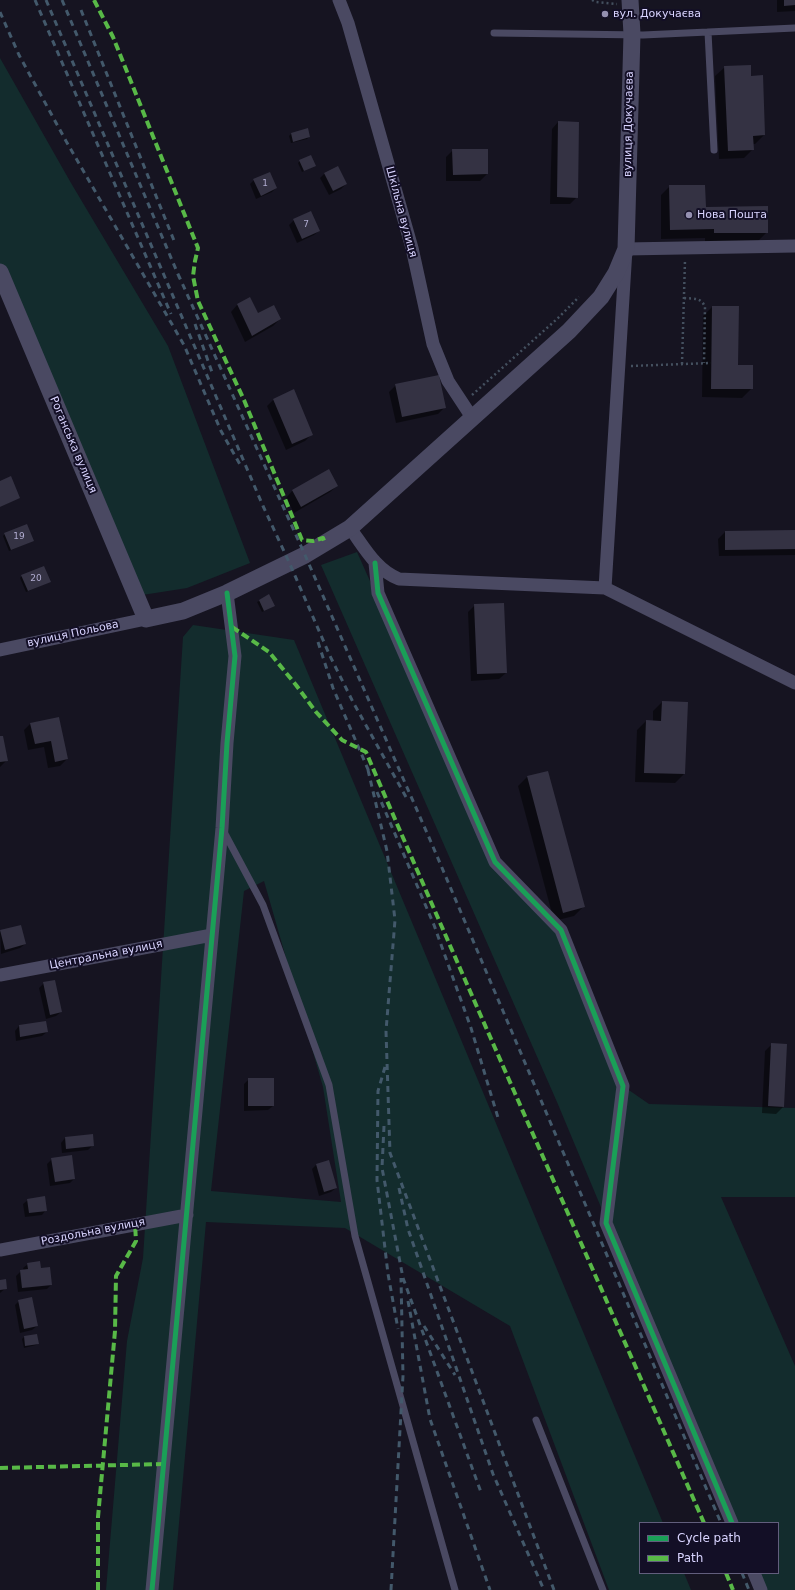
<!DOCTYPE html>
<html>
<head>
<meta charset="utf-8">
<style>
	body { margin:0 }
	#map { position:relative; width:795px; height:1590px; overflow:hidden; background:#161421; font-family:"DejaVu Sans",sans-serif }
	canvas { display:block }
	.legend { position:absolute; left:639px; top:1522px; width:140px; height:52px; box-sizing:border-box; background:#130f26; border:1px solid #625e7d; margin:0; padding:5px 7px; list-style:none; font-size:12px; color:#d9d4ff }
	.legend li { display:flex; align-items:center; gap:8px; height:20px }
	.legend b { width:20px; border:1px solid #625e7d }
</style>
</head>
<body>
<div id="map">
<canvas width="795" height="1590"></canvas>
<ul class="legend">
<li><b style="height:5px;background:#1a9f57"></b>Cycle path</li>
<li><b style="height:5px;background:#58b947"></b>Path</li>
</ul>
</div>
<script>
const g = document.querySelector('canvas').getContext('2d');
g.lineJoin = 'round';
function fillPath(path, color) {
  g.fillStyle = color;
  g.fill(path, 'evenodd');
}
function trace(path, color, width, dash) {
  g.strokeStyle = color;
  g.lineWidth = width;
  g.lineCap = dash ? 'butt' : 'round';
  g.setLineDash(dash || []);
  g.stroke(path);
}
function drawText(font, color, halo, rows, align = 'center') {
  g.font = font + ' "DejaVu Sans",sans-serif';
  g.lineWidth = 4;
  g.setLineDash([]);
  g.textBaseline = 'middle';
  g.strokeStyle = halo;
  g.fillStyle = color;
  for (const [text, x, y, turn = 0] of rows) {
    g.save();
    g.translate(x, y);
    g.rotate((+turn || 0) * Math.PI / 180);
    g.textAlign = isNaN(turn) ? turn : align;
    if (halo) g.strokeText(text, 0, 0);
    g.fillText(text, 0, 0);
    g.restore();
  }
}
fillPath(new Path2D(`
	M0,58l71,125 97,163 82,217 -63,25 -51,8 -136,-324z
	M357,552l138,309 66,69 62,156 26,18 146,4v89h-74l74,169v224h-33l-8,-17h24v-50h-45l-176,-421 -236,-537z
	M193,625l101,15 369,883h-23v50h44l7,17h-82l-99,-264 -165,-98 -139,-6 -33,368h-67l21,-249 16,-83 40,-621zM264,881l59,206 18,115 -130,-11 33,-300z`), '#132c2d');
fillPath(new Path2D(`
	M777,0h18v11l-18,1z
	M725,67l25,10 14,58 -9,9h-2v5l-9,9 -25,1 -4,-83z
	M558,122l19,75 -7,7h-20l2,-75z
	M307,129l2,8 -2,2 -16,4 -2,-7 2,-2z
	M453,150l34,24 -7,7h-34v-24z
	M300,161l14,5 -12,6 -4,-9z
	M325,173l21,11 -5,5 -12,6 -9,-17z
	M254,180l22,8 -4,4 -16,7 -6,-15z
	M670,186l35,22 62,24 -9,9 -53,1v-4l-44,1v-44z
	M294,220l25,11 -5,4 -17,8 -8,-18z
	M249,299l8,15 23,5 -7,7 -28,16 -14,-30 6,-7z
	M712,307l25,59 15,22 -10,10 -40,-1 1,-81z
	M396,385l49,22 -7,7 -42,9 -7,-31z
	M274,399l38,35 -7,7 -19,9 -19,-44z
	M328,471l9,15 -7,6 -36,21 -8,-15 6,-7z
	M0,482l19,16 -19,9z
	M795,531v24l-76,1 -1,-17 7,-7z
	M5,534l28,7 -24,10 -6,-15z
	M22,576l28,6 -24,10 -6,-14z
	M269,596l3,11 -10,5 -5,-10z
	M475,605l31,68 -7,6 -28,2 -3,-69z
	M662,702l22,72 -9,9 -40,-1 2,-52 9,-9h7v-10z
	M59,718l8,41 -7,7 -12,2 -4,-21 -16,3 -4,-20 7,-7z
	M0,738l7,22 -7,7z
	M547,772l36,135 -9,9 -20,5 -36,-135 9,-9z
	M0,931l25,13 -5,4 -19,6z
	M44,983l17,29 -5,4 -10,3 -7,-31z
	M19,1026l28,6 -5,4 -26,5 -1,-10z
	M772,1044l11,63 -7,7 -14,-1 3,-62z
	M249,1079h24v27l-5,4 -24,1v-27z
	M92,1135l1,10 -5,5 -26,3 -1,-10 4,-5z
	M52,1159l22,20 -4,4 -20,3 -3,-22z
	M328,1161l8,27 -5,4 -12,4 -7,-27 4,-4z
	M28,1200l18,10 -4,5 -17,2 -2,-13z
	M28,1264l12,5 11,16 -4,4 -29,3 -2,-16 5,-5h3l-1,-3z
	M0,1281l6,7 -6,5z
	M19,1301l18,25 -5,4 -12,3 -5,-28z
	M37,1335l1,9 -2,1 -12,3 -2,-9 2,-2z`), '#0007');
fillPath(new Path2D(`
	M784,0h11v5l-11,1z
	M751,65v11l12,-1 2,60 -12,1 1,14 -26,1 -4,-85z
	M558,121l21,1 -1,76 -21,-1z
	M308,128l2,9 -17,5 -2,-9z
	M452,149h36v25l-35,1z
	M311,155l5,11 -12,5 -5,-11z
	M338,166l9,18 -14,7 -9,-18z
	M270,172l7,16 -16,8 -8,-17z
	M669,185h36l1,22 62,-1v27h-54v-4l-44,1z
	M311,211l9,20 -18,8 -9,-20z
	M250,297l8,16 16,-8 7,14 -29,17 -15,-32z
	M712,306h27l-1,59h15v24h-42z
	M439,375l7,33 -44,9 -7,-33z
	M294,389l19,46 -21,9 -19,-45z
	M329,469l9,17 -37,21 -9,-17z
	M11,476l9,22 -20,9v-26z
	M27,524l7,17 -23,9 -7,-17z
	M795,530v19l-70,1v-19z
	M44,566l7,16 -23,9 -7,-16z
	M269,594l6,12 -11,5 -5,-11z
	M504,603l3,70 -30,1 -3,-70z
	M662,701l26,1 -3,72 -41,-1 2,-53 15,1z
	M59,717l9,42 -13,3 -4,-21 -16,3 -5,-21z
	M0,736h3l5,25 -8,1z
	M548,771l37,136 -22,6 -36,-137z
	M21,925l5,19 -21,6 -5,-20z
	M55,980l7,32 -12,3 -7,-33z
	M46,1021l2,11 -28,5 -1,-12z
	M771,1043l16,1 -3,63 -16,-1z
	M248,1078h26v28h-26z
	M93,1134l1,12 -28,3 -1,-12z
	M72,1155l3,24 -20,3 -4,-24z
	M329,1160l8,28 -13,4 -8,-28z
	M45,1196l2,15 -18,2 -2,-14z
	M40,1261l1,7 9,-1 2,18 -30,3 -2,-18 8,-1 -1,-6z
	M6,1279l1,10 -7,1v-10z
	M32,1297l6,29 -14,3 -6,-29z
	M37,1334l2,10 -14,2 -1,-10z`), '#343243');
trace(new Path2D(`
	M592,0l4,2 21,2
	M684,298c10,1 17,-1 21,9l-1,56
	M682,364l3,-104
	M631,366l80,-3
	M472,395l85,-76 22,-22`), '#44505f', 2.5, [2, 3]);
trace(new Path2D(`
	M708,32l6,118
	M494,33l149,2 152,-7
	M224,832l39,73 66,180 26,151 100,354
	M536,1420l67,170`), '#4a4962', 7);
trace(new Path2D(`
	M339,0l9,23 64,225 21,96 15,37 25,38
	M795,246l-169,3 -21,339 190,95
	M350,528c14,19 26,42 49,51l206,9
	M375,563l3,30 117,269 66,68 62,156 -17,137 126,300
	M0,650l146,-31
	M0,975l212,-40
	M0,1250l187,-35
	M754,1573l7,17
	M152,1590l70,-762 5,-85 8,-87 -8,-63`), '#4a4962', 13);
trace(new Path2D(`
	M0,272l146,347 37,-8 44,-18 78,-38 45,-27 219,-197 32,-34 15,-24 10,-24 6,-215 -2,-34`), '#4a4962', 17);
trace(new Path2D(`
	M35,0l136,314
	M46,0l217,506 26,56 41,94 23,46 53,95
	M62,0l118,279
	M81,10l94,233
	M0,12l19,43 47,86 118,204 37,86 21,37
	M178,274l127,281 126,287 290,681
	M195,324l18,51
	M318,642l15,46 37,86
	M368,770l19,81 8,69 -9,111 4,122 164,437
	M377,792l57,133 37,103 28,93
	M385,1067l-7,24 -1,89 11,94 10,55
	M384,1126l-2,42 21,110 79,217
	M399,1188l9,41 85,245 51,116
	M408,1301l22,118 60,171
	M424,1326l31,49
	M742,1573l7,17
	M391,1590l12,-214 -2,-98`), '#43596b', 3, [6, 5]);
trace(new Path2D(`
	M94,0l19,37 85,211 -3,13 -2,15 5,25 46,99 58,140 11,1 10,-3 2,5
	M232,627l37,25 27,33 20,27 26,28 24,12c111,258 226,514 338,771
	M0,1468l164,-4
	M726,1573l7,17
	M98,1590v-73l17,-186 1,-55 20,-35 -1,-17`), '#58b947', 4, [8, 4]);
trace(new Path2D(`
	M375,563l3,30 117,269 66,68 62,156 -17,137 126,300
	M152,1590l70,-762 5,-85 8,-87 -8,-63`), '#1a9f57', 5);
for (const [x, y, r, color] of [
	[605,14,4,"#9591b1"],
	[689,215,4,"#9591b1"]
]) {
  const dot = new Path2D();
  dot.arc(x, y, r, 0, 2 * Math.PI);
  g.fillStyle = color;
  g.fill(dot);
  trace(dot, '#130f26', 1.5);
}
drawText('9px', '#b0acd0', null, [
	["1",265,184],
	["7",306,225],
	["19",19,537],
	["20",36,579]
]);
drawText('11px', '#d9d4ff', '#130f26', [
	["вул. Докучаєва",613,14],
	["Нова Пошта",697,215]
], 'left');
drawText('11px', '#d9d4ff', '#130f26', [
	["вулиця Докучаєва",629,124,-89],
	["Шкільна вулиця",401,212,75],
	["Роганська вулиця",73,445,67],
	["вулиця Польова",73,634,-12],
	["Центральна вулиця",106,955,-11],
	["Роздольна вулиця",93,1232,-11]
]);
</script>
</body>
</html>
